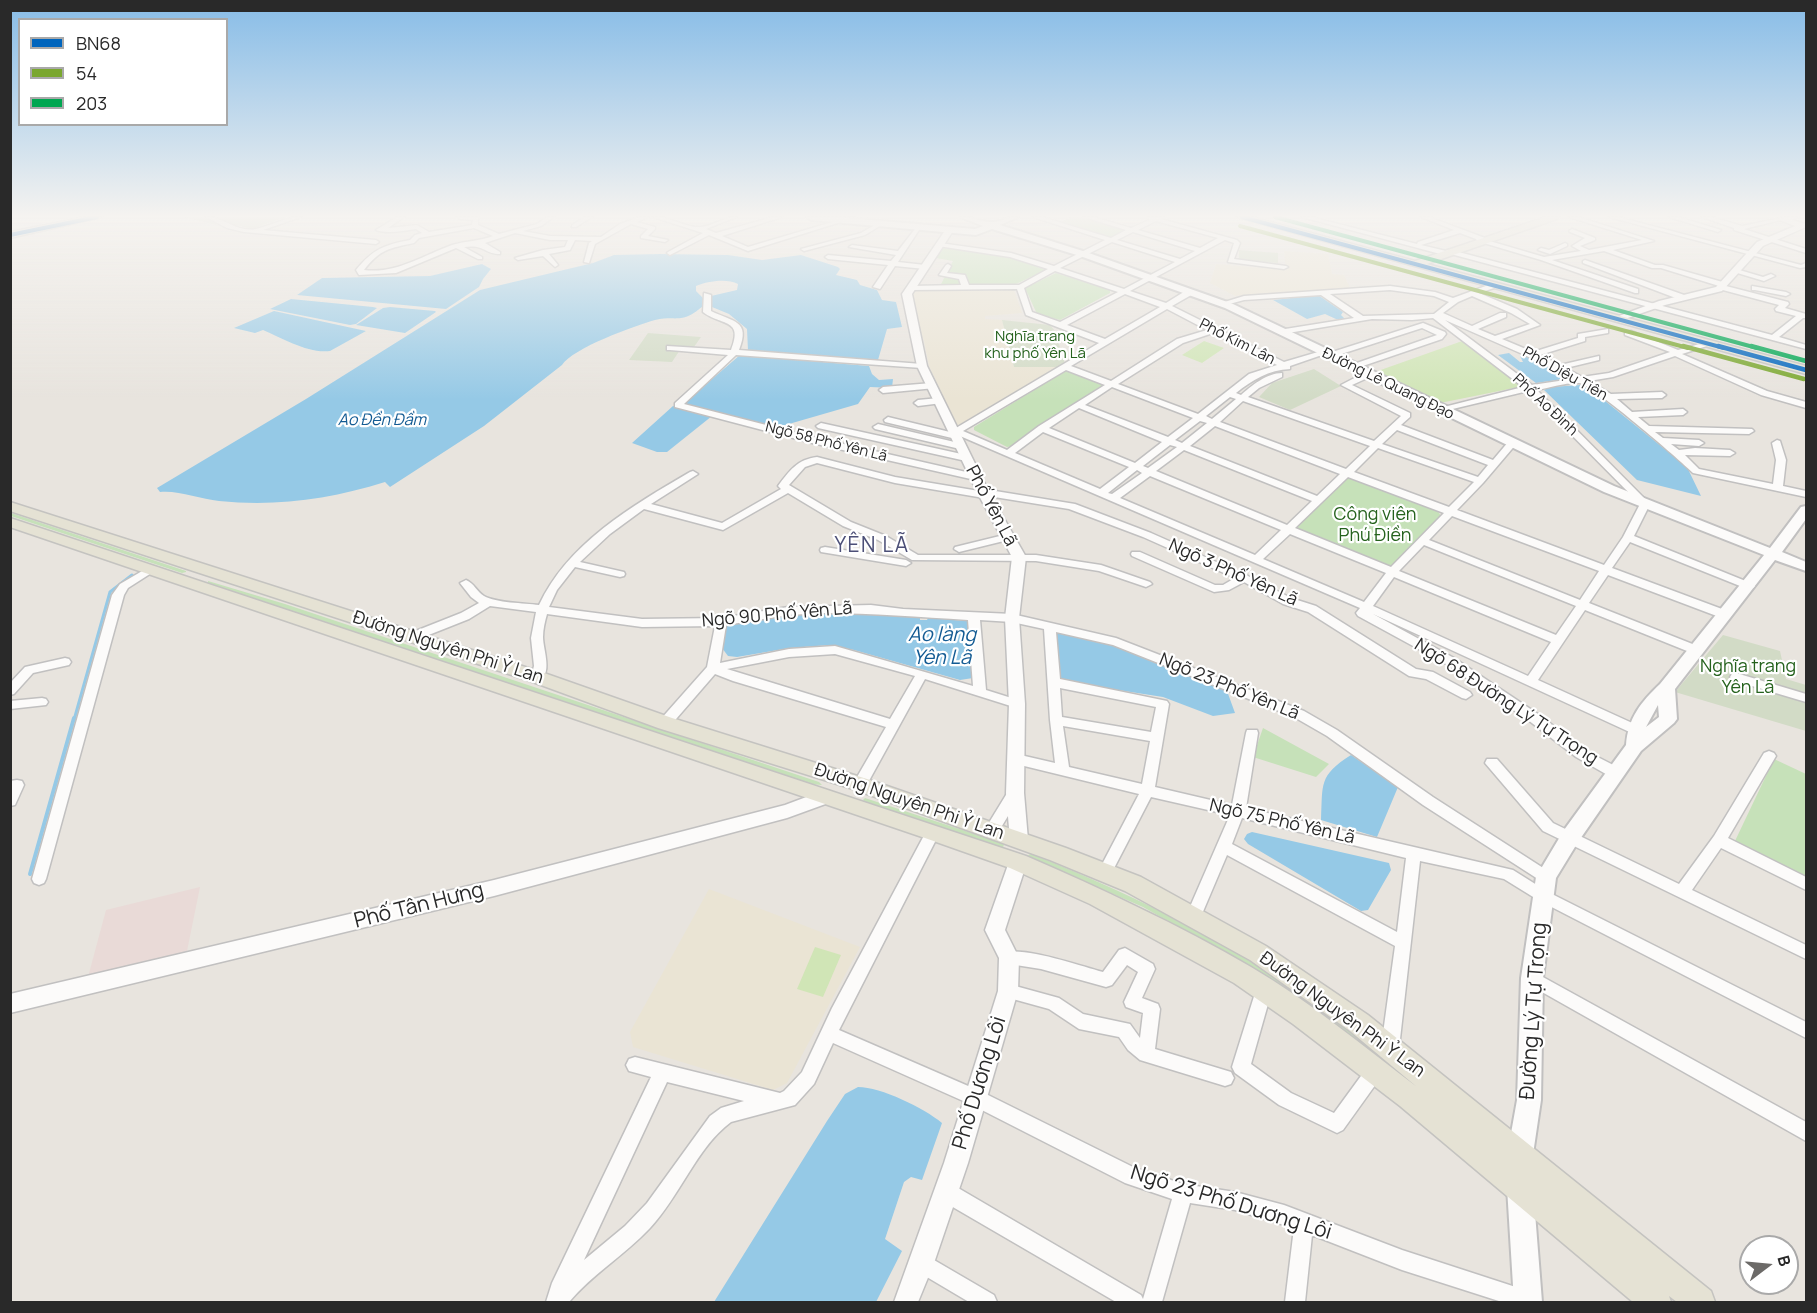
<!DOCTYPE html>
<html>
<head>
<meta charset="utf-8">
<style>
	body { margin:0 }
	#map { position:relative; width:1817px; height:1313px; overflow:hidden; background:#e8e4de; font-family:Manrope,sans-serif }
	canvas { display:block }
	.frame { position:absolute; inset:0; border:12px solid #292929; pointer-events:none }
	.legend { position:absolute; left:18px; top:18px; width:210px; height:108px; box-sizing:border-box; background:#fff; border:2px solid #a9a9a9; margin:0; padding:8px 10px; list-style:none; font-size:18px; color:#292929 }
	.legend li { display:flex; align-items:center; gap:12px; height:30px }
	.legend b { width:30px; border:2px solid #a9a9a9 }
	.north { position:absolute; left:1739px; top:1235px; width:60px; height:60px; box-sizing:border-box; background:#fff; border:2px solid #a9a9a9; border-radius:50%; rotate:74deg; font-size:16px; font-weight:700; line-height:24px; text-align:center; color:#292929 }
	.north::after { content:''; display:block; margin:auto; width:21px; height:27px; background:#6c6a68; clip-path:polygon(50% 0,100% 100%,50% 72%,0 100%) }
</style>
</head>
<body>
<div id="map">
<canvas width="1817" height="1313"></canvas>
<div class="frame"></div>
<ul class="legend">
<li><b style="height:8px;background:#0065bd"></b>BN68</li>
<li><b style="height:8px;background:#7aa72f"></b>54</li>
<li><b style="height:8px;background:#00a651"></b>203</li>
</ul>
<div class="north">B</div>
</div>
<script>
const g = document.querySelector('canvas').getContext('2d');
g.lineJoin = 'round';
function fillPath(path, color) {
  g.fillStyle = color;
  g.fill(path, 'evenodd');
}
function trace(path, color, width, dash) {
  g.strokeStyle = color;
  g.lineWidth = width;
  g.lineCap = dash ? 'butt' : 'round';
  g.setLineDash(dash || []);
  g.stroke(path);
}
function drawText(font, color, halo, rows, align = 'center') {
  g.font = font + ' Manrope,sans-serif';
  g.lineWidth = 4.5;
  g.setLineDash([]);
  g.textBaseline = 'middle';
  g.strokeStyle = halo;
  g.fillStyle = color;
  for (const [text, x, y, turn = 0] of rows) {
    g.save();
    g.translate(x, y);
    g.rotate((+turn || 0) * Math.PI / 180);
    g.textAlign = isNaN(turn) ? turn : align;
    if (halo) g.strokeText(text, 0, 0);
    g.fillText(text, 0, 0);
    g.restore();
  }
}
fillPath(new Path2D(`
	M1284,251l44,3 4,20 12,1 6,13 -115,8 -25,-13 6,-19 70,6z
	M1014,290l8,23 -37,3v3l17,1 12,47h46l-103,59 -28,-60 -5,-25 -13,-31 1,-19z
	M709,889l151,58 -73,136 -14,7 -140,-43 -3,-15z`), '#eae4d4');
fillPath(new Path2D(`
	M200,887l-13,64 -99,26 18,-67z`), '#e9dad7');
fillPath(new Path2D(`
	M1071,217h14l45,14 -21,9 -51,-17z
	M943,248l65,8 38,14 -32,15 -74,1 13,-25 -17,-3z
	M1056,273l54,17v3l-50,27 -23,-6 -12,-26z
	M1070,370l33,14 -2,4 -88,58 -6,1 -33,-17v-3l91,-56z
	M1353,478l84,32 4,6 -49,53 -92,-37 -3,-5 47,-48z
	M11,513l175,58v1l-4,1 -171,-57z
	M208,581l77,23 534,178 3,3 -12,-1 -602,-201z
	M1263,728l66,36 -13,13 -63,-20z
	M1774,759l32,15v102l-71,-35z
	M865,798l137,45 2,3 -3,2 -136,-46 -2,-2z
	M1031,854c92,36 180,79 262,135 66,46 128,97 190,147l-232,-168 -108,-61 -113,-49 -2,-3z`), '#c6e1b9');
fillPath(new Path2D(`
	M184,217h102l-34,12 -30,-7 -7,3z
	M1239,250l39,3v10l-39,-3z
	M1002,320l48,5 5,6 11,36h-52z
	M648,333l53,4 -7,10h-12l-10,15 -43,-2z
	M1314,369l27,17 -51,24 -31,-13 13,-14z
	M1723,635l57,16 6,28 20,6v46l-131,-39z`), '#d2dbc6');
fillPath(new Path2D(`
	M1465,340l59,46 -84,17 -65,-31z
	M1204,341l20,7 -22,15 -20,-8z
	M815,947l26,8 -18,42 -26,-8z`), '#d0e5b6');
fillPath(new Path2D(`
	M660,254l68,1 34,5 39,-5 37,12 2,2 -4,6 21,5 3,5 17,5 5,10 14,2 6,25 -15,2 -9,31 -130,-9 -1,-22 -18,-15 -17,-7 -1,-11 26,-6 1,-6c-11,-6 -31,-3 -42,2v5l7,7v8c-22,19 -25,9 -48,14 -21,6 -82,28 -93,45l-78,61 -94,61 -5,-5c-54,17 -109,25 -166,19 -19,-2 -41,-11 -59,-9l-3,-4 149,-89 174,-109 113,-27 21,-8z
	M482,264l9,5 -8,10 -4,8 -33,22 -149,-14 25,-17 108,-2z
	M1318,295l25,17 -2,3 4,4h-9l-11,-5 -18,5 -34,-19z
	M291,299l82,8 4,1 -21,16 -6,1 -80,-16z
	M390,307l45,4 1,1 -31,21 -49,-8 27,-17z
	M274,311l92,20 -36,20c-21,3 -48,-13 -67,-21l-8,3 -21,-5z
	M1509,353l11,9h3l-3,-6 8,-1 43,23 -35,5 -38,-28z
	M740,355l129,11 3,8 7,6 14,-1 -1,9 -22,-1 -12,17 -83,24 -92,-24z
	M1581,385l13,7 93,75 14,29 -64,-16 -93,-90 6,-3z
	M673,406l39,10 -45,36h-10l-25,-9z
	M837,611l1,2 6,1 2,-3 74,5v4h7l1,-2 39,3 2,3 4,54 -13,2 -106,-30 -24,-5 -40,3 -53,9 -9,-1 -6,-8 3,-21 6,-3 42,-8z
	M1054,633l50,6 123,52 8,22 -22,3 -50,-19 -103,-16z
	M1351,755l47,32 -21,50 -56,-17c2,-36 -3,-44 30,-65z
	M1252,832l137,31 2,7 -23,40 -7,1 -113,-67 -4,-5 3,-5z
	M858,1087c23,0 66,21 84,36l-20,57 -11,-3 -7,5 -19,57 17,12 -26,51h-162l113,-181 18,-27z`), '#95c9e6');
trace(new Path2D(`
	M74,720l36,-128 22,-17`), '#95c9e6', 3);
trace(new Path2D(`
	M30,874l44,-156`), '#95c9e6', 4);
const minor = new Path2D(`
	M206,217c16,-1 32,16 50,12 14,-3 29,-12 45,-12l-38,13 113,10 3,2 -3,2 -132,-12 -17,-4z
	M397,217h7l-16,11 29,-3 12,7 43,-7 1,-5 -13,-1 -3,-2h21v8l21,9 38,-10 10,-7h7l-13,9 -18,5 27,5 51,1 19,-13 20,-7h8l-11,5 18,5v2l-7,7 20,4 -3,2 -24,-4v-2l7,-7 -17,-5 -36,20 -6,19 -5,-1 5,-19 3,-2 -17,-1 -5,10 -21,4 9,11 -3,2 -12,-11 -25,4 -3,-2 28,-8 22,-3 3,-7h-18l-35,-7 -30,10 15,9v2c-16,0 -15,-10 -36,-7l18,10v2h-4l-22,-11 -60,25 -37,2 -3,-5c17,-21 28,-25 54,-30l5,-5 7,-2 -6,-4c-13,2 -29,5 -40,1zM474,228l19,8c-13,5 -28,5 -41,9 -30,11 -56,29 -88,25 16,-21 26,-22 50,-27l5,-5z
	M585,217h7l-16,10h-4v-2z
	M653,217c16,-1 31,10 46,10 13,0 24,-10 37,-10l-30,12 10,4 57,-16h9l-60,19 26,11 91,-27 5,1 -96,30 -39,-16 -39,20 -3,-2 1,-1 35,-19z
	M1033,217h9l69,21 15,-8 -42,-13h9l38,11 18,-8v-3h14l-2,2 76,21 3,3 -6,16 52,7 2,1 -4,2 -56,-7 6,-19 -9,-3 -95,51 36,12 21,-13h6v4l-21,12 112,56 34,-10 11,1 94,-30 22,9 1,2 -4,5 -88,30 -4,-2 1,-2 86,-30 -15,-7 -90,29 -13,-1 -29,10v3c-21,1 -38,11 -54,24l5,2c10,-9 26,-22 41,-22v4l-23,11 -11,9 126,44 27,-25 -60,-31 25,-13h6v4l-20,9 58,28v4l-9,8 92,35 16,-19 3,-1 5,3 -34,40 -26,27 147,55 19,-28 17,-33 -112,-113 -88,21v-4l83,-21 -90,-69 -21,2 -40,-1 -90,15 -4,-2 1,-2 75,-12 -33,-23 -77,5 -22,6 -4,-2 26,-8 146,-10 45,6 18,6 41,-15 4,2 -1,2 -18,6 38,16 23,16 -38,14 31,13 45,-14v-4l30,-5v4l-23,4v4l-45,14 20,10 39,-9v4l-33,8 16,9 27,-4 61,-21 -45,-17v-4h6l47,19 32,-9v4l-28,9 85,37 39,11v6l-45,-13 -86,-39 -62,21 -24,4 22,13 51,-2 4,3 -4,3 -45,1 15,13 51,-3 4,3 -4,3 -45,2 11,9 103,3 2,2 -5,3 -94,-2 8,6 36,2 5,3 -5,3 -28,-2 8,6 16,-2 35,2 5,3 -5,3 -45,-1 14,14 74,15 3,-24 -4,-17 5,-3 3,1 6,19 -3,26 23,5v6l-113,-24c-13,-13 -101,-89 -114,-90 -11,-1 -31,5 -42,7l113,114 -16,32 119,48 2,2 -2,2h-8l-115,-46 -18,26 118,44 2,3 -6,4 -4,-1 -114,-43 -19,28 111,44 2,3 -2,3h-8l-107,-43 -47,70 103,47 1,3 -1,3 -5,2 -263,-121 81,44 84,56 48,37 35,18 2,4 -2,4h-10l-35,-20 -48,-37 -82,-56 -88,-48 -2,-3 4,-5 -400,-172 -4,3 -71,-17 -1,-2 4,-3 62,15v-4h6l143,-85 -73,-28 -9,-26 -106,1 -4,-2 4,-2 50,-1 -2,-6 -20,-4 7,-10 2,-1 3,2 -4,7 18,2 4,10h50l29,-16 -38,-12 -72,-11v-2l2,-1 71,10 43,13 51,-26zM1156,221l62,17 -18,10 -62,-18zM1133,232l62,19 -15,8 -63,-19zM1112,242l63,20 -51,27 -64,-21zM1055,271l63,21 -58,30 -28,-10 -8,-24zM1390,290l44,6 15,6 -15,12 -71,2 -33,-22zM1125,294l35,13 -55,32 -38,-14zM1472,296l39,17 19,11 -35,12 -17,-7 28,-12v-4h-6l-28,13 -29,-13 15,-11zM1167,309l40,21 -30,9 -66,42 -40,-15zM1445,320l98,43 29,16 -40,6zM1213,333l64,32 -28,9 -51,40 -80,-30 65,-41zM1066,370l39,15 -66,41 -32,24 -44,-19zM1112,387l81,31 -25,19 -83,-32zM1230,397l6,2 -24,20 -6,-3zM1243,401l127,45 -24,23 -126,-47zM1079,408l83,34 -27,21 -86,-35zM1200,421l7,2 -25,20 -7,-3zM1215,426l125,48 -23,22 -127,-50zM1397,430l91,35 -10,12 -96,-33zM1043,432l86,35 -29,22 -85,-36zM1170,445l7,2 -29,21 -5,-2zM1378,448l96,34 -25,25 -95,-35zM1184,450l128,51 -25,24 -131,-54zM1137,470l5,3 -30,21 -4,-1zM1150,476l131,54 -26,25 -135,-57zM1348,477l96,36 -53,54 -96,-39zM1452,516l147,55 -19,29 -151,-60zM1290,534l96,39 -22,29 -101,-43zM1424,545l152,61 -20,29 -157,-64zM1394,577l157,65 -23,34 -155,-70z
	M1302,217h9l106,27 1,-2 36,-12 -33,-13h8l56,21 1,2 58,17 37,-6 -9,-5 13,-8 -15,-6 -1,-1 3,-2 23,9v2l-15,6 9,4 53,-10 -73,-23h9l76,24 -41,9 42,15h8l63,18v3l62,16 1,2 -4,4 21,6v4h-3l-24,19 27,8v4l-359,-96 -3,2zM1460,233l16,6 1,2 64,19 94,33h3v-4l-86,-29 52,-9 48,17h9l58,18v3l60,16 -4,4 1,2 20,5 -24,19 -321,-85h-4l-1,1 -25,-6z
	M1609,217h9l183,48 5,-2v4l-6,1z
	M1669,217h9l43,13 -3,2z
	M1702,217h9l31,9 39,-8v2l-37,9 62,20v4l-72,-23v-2z
	M878,223l5,1 -18,11 -61,16 -3,-2 60,-16z
	M918,225l3,2 -23,35 27,3 4,2 -4,2 -30,-3 -15,23 -7,-2 15,-22 -60,-6 -3,-2 3,-2 63,6 5,-6 -47,-8 3,-2 46,6z
	M1565,243l2,1v2l-17,8 -12,-4 3,-2 8,2z
	M1585,260l102,36 1,2 -7,2 -98,-37v-2z
	M1736,269l27,8 8,-3 4,2 -11,5 -30,-9 -2,-1z
	M1752,286l34,6 4,2 -4,2 -31,-6h-3z
	M704,293l7,2v16c22,11 40,9 28,39l183,14 4,2 -4,2 -186,-13 -52,49 129,33 162,37 5,3 -5,3 -163,-37 -137,-36v-4l53,-48 -58,-5h-3v-4l64,4c13,-32 -10,-24 -28,-38z
	M932,383l3,1v4l-52,5 -4,-3 4,-3z
	M939,398l4,3 -1,2 -24,3 -4,-3 4,-3z
	M821,423l145,32 5,3 -5,3 -148,-33 -2,-2z
	M878,424l85,20 2,2 -5,3 -85,-20 -2,-2z
	M817,457l78,20 84,14 4,-2 92,15 76,29 97,43 43,22 25,8 100,63 17,3 37,20 2,3 -6,4 -4,-1 -36,-19 -17,-3 -101,-64 -25,-8 -39,-22 -15,8 -15,2 -82,-36 -1,-2 1,-2h8l75,33h8l12,-7 -92,-41 -74,-28 -81,-13 -4,2 -89,-15 -78,-20 -12,4 -16,18 62,37 35,14 32,19h118l65,10 49,17 2,2 -6,3 -47,-16 -63,-10 -124,-1 -34,-20 -35,-14 -55,-33 -65,37 -79,-21 -34,25 -30,28 44,10 1,2 -1,2 -4,1 -45,-10 -18,23 -8,17 93,12 79,-1 67,-11 83,-2 32,4 109,5 104,24 188,73 33,19 96,67 118,76 2,4 -2,4 -5,2 -5,-2 -118,-76 -96,-69 -33,-19 -181,-72 -57,-13 4,47 107,22 2,3 -14,83 77,18 14,-72 1,-3h10l1,3 -12,75 267,62 35,22 258,130v16l-268,-138 -34,-21 -84,-18 -21,187 -3,6 -6,2 -6,-2 -3,-6 14,-102 -168,-91 -28,66 -5,2 -5,-2 -3,-5 44,-101 -79,-18 -41,79 -5,2 -5,-2 -2,-4 41,-78 -123,-30 -5,-2 -2,-3 2,-3 5,-2 39,9 -5,-43 -6,-91 -32,-7 -32,-2 6,70 35,11 2,3 -2,3 -4,1 -92,-29 -60,109 -5,1 -5,-1 -2,-4 33,-57 -153,-46 -18,-7 -45,52h-10l-1,-3 1,-3 47,-53 8,-41 -73,1 -95,-13c-2,7 -4,15 -4,23 0,13 11,39 -6,44l-6,-4 3,-11 -3,-28 5,-26 -46,-6 -21,13 -53,21 -4,1 -6,-4 2,-3 53,-21 18,-10 -8,-6 -11,-14 6,-3c8,3 11,12 18,16 12,7 40,7 55,9 29,-62 93,-99 151,-133l3,-1 5,3 -47,30 71,19 59,-34 -3,-3c11,-15 20,-27 39,-29zM824,613c48,0 96,4 144,7l5,66 -138,-40 -46,3 -69,14 6,-38 62,-10zM835,654l80,22 -25,43 -163,-50 62,-12zM1060,688l96,19 -5,25 -89,-15zM1063,726l87,15 -8,43 -73,-17zM1242,818l164,40 -9,74 -165,-88z
	M1008,534l4,1 1,2 -1,2 -53,13 -5,-3 1,-2z
	M825,547l81,13 5,3 -5,3 -85,-14 -1,-2 1,-2z
	M149,567l5,3 -1,2 -25,16 -4,7 -78,284 -2,4 -5,2 -5,-2 -2,-4 80,-284 8,-11z
	M65,658l4,1 2,3 -2,3 -36,8 -19,21 -4,1v-12l15,-16z
	M1736,673l70,21v8l-74,-22 -2,-3 2,-3z
	M42,698l4,1 2,3 -2,3 -36,4v-8z
	M1769,751l5,2 2,3 -48,82 78,39v13l-85,-42 -29,42 114,55v14l-263,-128 -58,-68 2,-4h10l56,64 126,61 35,-48 50,-83z
	M17,780l5,1 2,4 -9,20 -5,1v-25z
	M1014,789l5,1 2,4 -2,4 -22,36 -5,2 -5,-2 -2,-4 2,-4 22,-36z
	M933,826l5,2 2,4 -101,198 143,62 153,76 48,16 52,8 49,13 118,45 129,42 7,3 3,7h-39l-100,-32 -90,-35 -7,67h-20l9,-74 -59,-18 -45,-7 -28,99h-46l-177,-103 -2,-7 2,-7 7,-2 7,2 188,110 2,4 29,-100 -47,-16 -155,-79 -137,-61 -19,41 -19,21 -64,17c-34,25 -51,74 -81,106 -25,27 -58,46 -81,74h-23l6,-19 99,-206 -22,-6 -3,-6 3,-6 6,-2 145,36 4,-2 18,-19 30,-64 96,-180zM667,1082l77,19 -23,7 -11,8 -63,87 -22,23 -41,34z
	M1125,948l28,16 2,5 -13,29 16,6 2,5 -5,40 76,23 3,6 -3,6 -6,2 -85,-26 -12,-10 -9,-13 -40,-8 -30,-20 -47,-13 -2,-5 2,-5 6,-2 51,14 24,16 47,10 10,14 3,-25 -17,-6 -2,-5 14,-30 -11,-7 -15,20 -6,2 -65,-18 -38,-6 -2,-5 2,-5c21,-7 77,13 100,19l16,-22z
	M1532,971l274,151v19l-280,-158 -2,-5 2,-5z
	M1264,983l6,2 2,5 -21,74 40,29 43,20 35,-48 6,-2 6,2 3,6 -3,6 -38,53 -6,3 -58,-28 -44,-32 -3,-6 24,-77 2,-5z
	M922,1253l72,42 3,7h-28l-54,-32 -3,-7 3,-7z`);
const tertiary = new Path2D(`
	M1787,217h11l-6,3 14,4v3l-43,19 -41,45 -57,14 -46,16 -8,-2 48,-18 57,-14 41,-45 38,-16 -15,-6z
	M946,229l7,2 -41,63 15,72 62,126 37,65 -7,61 6,86 -1,89 4,47 -3,5 -6,2 -6,-2 -3,-5 -4,-47 3,-89 -4,-86 7,-61 -35,-65 -60,-126 -15,-72z
	M825,790l6,2 3,5 -3,5 -44,16 -293,78 -484,117v-19l484,-114 291,-75z
	M1018,855l6,2 3,5 -22,68 14,28 -1,33 -50,172 -34,100 -16,39h-24l50,-139 54,-172 1,-33 -14,-28 24,-68 3,-5z`);
const secondary = new Path2D(`
	M807,217h29l139,12 8,-3 -23,-9c11,0 19,4 29,5 9,1 19,-5 29,-5l-18,8 86,27 147,52 381,182 156,62 31,-41 5,-1v13l-24,33 24,10v9l-31,-11 -100,129 2,30 -3,4 -33,28 -63,91 -22,36 -13,100 -2,122 -9,61 -4,9 -9,4 -9,-4 -4,-9 11,-61 4,-122 15,-101 28,-47 62,-85c2,-27 15,-43 34,-61l104,-129 -160,-63 -379,-184 -145,-52 -88,-27 -16,6 -165,-15zM1658,705l1,12 -13,10z
	M1520,1174l9,4 4,9 9,115h-28l-7,-115 4,-9z`);
const primary = new Path2D(`
	M85,217h17l-92,21v-6z
	M1237,217h15l163,44 131,-44h13l-2,2 -130,45 379,102v8z
	M10,502l534,171 128,45 195,61 199,69 75,29 125,69 102,69 343,276 4,11h-38l-8,-6 2,6h-38l-233,-196 -107,-82 -59,-41 -144,-79 -80,-36 -85,-30 -915,-311v-9l1016,338c76,33 153,69 225,111 58,34 112,79 166,120l-67,-56 -100,-71 -125,-69 -75,-31 -197,-71 -195,-61 -128,-47 -520,-170z`);
trace(minor, '#c1c0c0', 3);
trace(tertiary, '#c1c0c0', 3);
trace(secondary, '#c1c0c0', 4);
trace(primary, '#c4c3c0', 3);
fillPath(minor, '#fcfbfa');
fillPath(tertiary, '#fcfbfa');
fillPath(secondary, '#fcfbfa');
fillPath(primary, '#e5e2d4');
trace(new Path2D(`
	M1242,217l482,131
	M10,235l87,-18`), '#0065bd', 4);
trace(new Path2D(`
	M1718,346l88,24`), '#0065bd', 4.5);
trace(new Path2D(`
	M1240,226l448,122`), '#7aa72f', 4);
trace(new Path2D(`
	M1683,346l121,33`), '#7aa72f', 4.5);
trace(new Path2D(`
	M1275,217l482,131`), '#00a651', 4);
trace(new Path2D(`
	M1751,346l55,15`), '#00a651', 4.5);
const sky = g.createLinearGradient(0, 0, 0, 400);
sky.addColorStop(0, '#87bce7');
sky.addColorStop(0.54, '#f5f3f0');
sky.addColorStop(1, '#f5f3f000');
g.fillStyle = sky;
g.fillRect(0, 0, 1817, 400);
drawText('15px', '#25621d', '#fff', [
	["Nghĩa trang",1035,337],
	["khu phố Yên Lã",1035,354]
]);
drawText('15px', '#292929', '#fff', [
	["Phố Kim Lân",1237,342,27],
	["Phố Diệu Tiên",1565,374,29],
	["Đường Lê Quang Đạo",1388,384,26],
	["Phố Ao Đình",1545,405,43],
	["Ngõ 58 Phố Yên Lã",826,442,14]
]);
drawText('italic 16px', '#135b93', '#fff', [
	["Ao Đền Đầm",382,421]
]);
drawText('18px', '#292929', '#fff', [
	["Phố Yên Lã",991,506,62],
	["Ngõ 3 Phố Yên Lã",1233,573,24],
	["Ngõ 90 Phố Yên Lã",777,615,-5],
	["Đường Nguyên Phi Ỷ Lan",448,648,18],
	["Ngõ 23 Phố Yên Lã",1229,687,22],
	["Ngõ 68 Đường Lý Tự Trọng",1506,702,33],
	["Đường Nguyên Phi Ỷ Lan",909,802,19],
	["Ngõ 75 Phố Yên Lã",1282,822,13],
	["Đường Nguyên Phi Ỷ Lan",1342,1015,36]
]);
drawText('18px', '#25621d', '#fff', [
	["Công viên",1375,515],
	["Phú Điền",1375,536],
	["Nghĩa trang",1748,667],
	["Yên Lã",1748,688]
]);
drawText('italic 20px', '#135b93', '#fff', [
	["Ao làng",942,635],
	["Yên Lã",942,658]
]);
g.letterSpacing = '1.5px';
drawText('21px', '#4c4f77', '#fff', [
	["YÊN LÃ",872,546]
]);
g.letterSpacing = '0px';
drawText('21px', '#292929', '#fff', [
	["Phố Tân Hưng",419,906,-14],
	["Đường Lý Tự Trọng",1534,1011,-86],
	["Phố Dương Lôi",980,1083,-73],
	["Ngõ 23 Phố Dương Lôi",1231,1203,17]
]);
</script>
</body>
</html>
